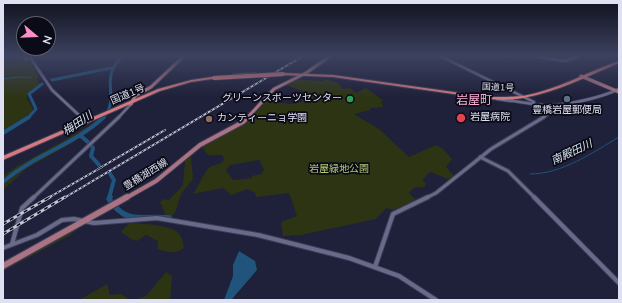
<!DOCTYPE html>
<html>
<head>
<meta charset="utf-8">
<style>
	body { margin:0 }
	#map { position:relative; width:622px; height:303px; overflow:hidden; background:#1f2039; font-family:"Nunito Sans",sans-serif }
	canvas { display:block }
	.frame { position:absolute; inset:0; border:4px solid #dfe1f3; pointer-events:none }
	.north { position:absolute; left:16px; top:16px; width:40px; height:40px; box-sizing:border-box; background:#0a0b16; border:1px solid #5f616e; border-radius:50%; rotate:109deg; font-size:11px; font-weight:700; line-height:16px; text-align:center; color:#dfe1f3 }
	.north::after { content:''; display:block; margin:auto; width:14px; height:18px; background:#fa8fc8; clip-path:polygon(50% 0,100% 100%,50% 72%,0 100%) }
</style>
</head>
<body>
<div id="map">
<canvas width="622" height="303"></canvas>
<div class="frame"></div>
<div class="north">N</div>
</div>
<script>
const g = document.querySelector('canvas').getContext('2d');
g.lineJoin = 'round';
function fillPath(path, color) {
  g.fillStyle = color;
  g.fill(path, 'evenodd');
}
function trace(path, color, width, dash) {
  g.strokeStyle = color;
  g.lineWidth = width;
  g.lineCap = dash ? 'butt' : 'round';
  g.setLineDash(dash || []);
  g.stroke(path);
}
function drawText(font, color, halo, rows, align = 'center') {
  g.font = font + ' "Nunito Sans","Noto Sans JP",sans-serif';
  g.lineWidth = 3.5;
  g.setLineDash([]);
  g.textBaseline = 'middle';
  g.strokeStyle = halo;
  g.fillStyle = color;
  for (const [text, x, y, turn = 0] of rows) {
    g.save();
    g.translate(x, y);
    g.rotate((+turn || 0) * Math.PI / 180);
    g.textAlign = isNaN(turn) ? turn : align;
    if (halo) g.strokeText(text, 0, 0);
    g.fillText(text, 0, 0);
    g.restore();
  }
}
fillPath(new Path2D(`
	M3,56h21l-3,2 2,2h6l10,17 -2,2 3,5 -13,10v5l6,9 -2,5 -28,18z
	M292,79l29,2h3v-2l14,4 5,6 7,-1 6,5 10,-5 18,13h-3l2,6 -13,1v2l-16,4 25,15 30,28 27,-12 7,4 9,10 -6,8 8,9 -6,3 -18,-7 -8,8 4,3 -1,4h-10l-6,6 7,7 -23,10 -7,-2 -10,11 -75,16 -18,1 -2,-14 16,-6 -8,-23 -33,4 -1,-4 -7,-4 -17,6 -8,-7 -30,6c5,-7 11,-22 17,-27 5,-3 11,-2 14,-7l-2,-5h-14l-6,-8 41,-25 18,-21 32,3 9,-2 3,-10 -22,-8zM259,160l5,10 -3,4 -9,2v2l-19,2 -7,-10 4,-5z
	M100,119l-20,16 -56,29 -21,15v-3l14,-10 50,-27z
	M81,138l-54,30 -24,22v-5l27,-21z
	M191,156l2,23 -12,15 -5,16 -5,8 -5,-2 -6,-14 4,-3 5,1 14,-15 2,-24z
	M129,223c11,0 38,2 47,8 6,4 7,11 8,17 -9,7 -17,4 -27,1l1,-8 -12,-6 -9,6 -6,-2 -10,-7z
	M74,228h5l-10,8 -66,35v-3z
	M166,272l6,4 -2,24h-34l11,-5z
	M107,284l3,11 11,-1 9,6h-51z`), '#2d3413');
fillPath(new Path2D(`
	M239,251l16,10 2,9 -25,29 -8,1 9,-24v-11z`), '#21547c');
trace(new Path2D(`
	M3,79l16,-2 12,1
	M50,79l2,1
	M530,174c32,0 62,-21 89,-37`), '#21547c', 1);
trace(new Path2D(`
	M52,80l59,-12
	M28,118l8,-9 -7,-15 13,-10
	M103,118c19,-21 -6,-39 20,-62`), '#21547c', 3);
trace(new Path2D(`
	M3,133l26,-16
	M81,136l8,7
	M91,145l2,3 -2,8 8,9
	M109,172l5,8 -5,18
	M3,182c31,-27 71,-37 101,-65`), '#21547c', 4);
trace(new Path2D(`
	M110,197l-1,2c18,27 33,16 60,19`), '#21547c', 5.5);
const minorFar2 = new Path2D(`
	M27,56l-3,1 1,2 6,-1
	M29,56l23,34 30,28
	M440,56l94,46
	M501,56h8
	M532,56l33,5 15,-5
	M511,98l2,3c10,1 21,4 31,4 21,1 56,-7 75,-16
	M497,99l14,2
	M118,118l13,-14
	M542,118l24,-15`);
const minorFar1 = new Path2D(`
	M81,117l6,5
	M480,157l28,14 27,27
	M33,198l86,-81
	M426,198l10,-5 55,-44 53,-32`);
const minor = new Path2D(`
	M534,197l85,86
	M12,244l10,-36 12,-11
	M3,248l34,-13 25,-15 12,-1 20,4 63,-5 101,17 91,23 50,18 37,24
	M375,267l18,-53 35,-17`);
const majorFar2 = new Path2D(`
	M581,76l38,16
	M131,104l4,-8 16,-9 33,-31
	M247,118l27,-29 32,-16 24,-17`);
const majorFar1 = new Path2D(`
	M126,198l30,-17 44,-36 43,-23 5,-5`);
const major = new Path2D(`
	M3,266l124,-69`);
const highway = new Path2D(`
	M619,61v2c-31,13 -62,29 -96,35 -11,2 -23,2 -34,1l-156,-22 -50,-2 -2,-1 2,-1 50,2 156,22c11,0 23,0 34,-1 34,-6 64,-24 96,-35z
	M254,73l2,1 -1,1 -21,1 -2,-1 2,-1z
	M218,76h1v2l-28,4 -31,9 -157,69v-4l155,-67 33,-9z`);
trace(minorFar2, '#3c3c53', 4);
trace(minorFar1, '#3c3c53', 5);
trace(minor, '#3c3c53', 6);
trace(majorFar2, '#3c3c53', 4.5);
trace(majorFar1, '#3c3c53', 6);
trace(major, '#3c3c53', 8);
trace(highway, '#3c3c53', 2);
trace(minorFar2, '#686a89', 2.5);
trace(minorFar1, '#686a89', 3);
trace(minor, '#686a89', 4);
trace(majorFar2, '#a97383', 3);
trace(majorFar1, '#a97383', 4);
trace(major, '#a97383', 5.5);
fillPath(highway, '#d4797f');
const railFar1 = new Path2D(`
	M98,169l67,-39
	M48,198l54,-31
	M64,198l239,-142`);
const rail = new Path2D(`
	M3,224l47,-27
	M3,234l62,-37`);
trace(railFar1, '#c3c4d7', 2);
trace(rail, '#c3c4d7', 3);
trace(railFar1, '#0a0b16', 1, [2.5]);
trace(rail, '#0a0b16', 1.5, [4]);
const highwayBridge = new Path2D(`
	M214,78l69,-4`);
trace(highwayBridge, '#3c3c53', 5.5, []);
trace(highwayBridge, '#d4797f', 4);
const sky = g.createLinearGradient(0, 0, 0, 98);
sky.addColorStop(0, '#11121f');
sky.addColorStop(0.57, '#3c425f');
sky.addColorStop(1, '#3c425f00');
g.fillStyle = sky;
g.fillRect(0, 0, 622, 98);
for (const [x, y, r, color] of [
	[350,99,4,"#2e9e5b"],
	[567,99,4,"#5c6f8a"],
	[461,118,5,"#e0444e"],
	[209,119,4,"#8d6e63"]
]) {
  const dot = new Path2D();
  dot.arc(x, y, r, 0, 2 * Math.PI);
  g.fillStyle = color;
  g.fill(dot);
  trace(dot, '#0a0b16', 1.5);
}
drawText('9px', '#dfe1f3', '#0a0b16', [
	["国道1号",498,88,2]
]);
drawText('10px', '#dfe1f3', '#0a0b16', [
	["国道1号",128,95,-23],
	["豊橋湖西線",146,175,-32]
]);
drawText('10px', '#dfe1f3', '#0a0b16', [
	["グリーンスポーツセンター",342,99,"right"],
	["豊橋岩屋郵便局",567,111,"center"],
	["岩屋病院",470,118],
	["カンティーニョ学園",217,119]
], 'left');
drawText('10px', '#b4c972', '#0a0b16', [
	["岩屋緑地公園",339,170]
]);
drawText('italic 11px', '#d6e4f1', '#0a0b16', [
	["梅田川",78,124,-34],
	["南殿田川",572,153,-25]
]);
drawText('12px', '#fbafd5', '#0a0b16', [
	["岩屋町",474,101]
]);
</script>
</body>
</html>
